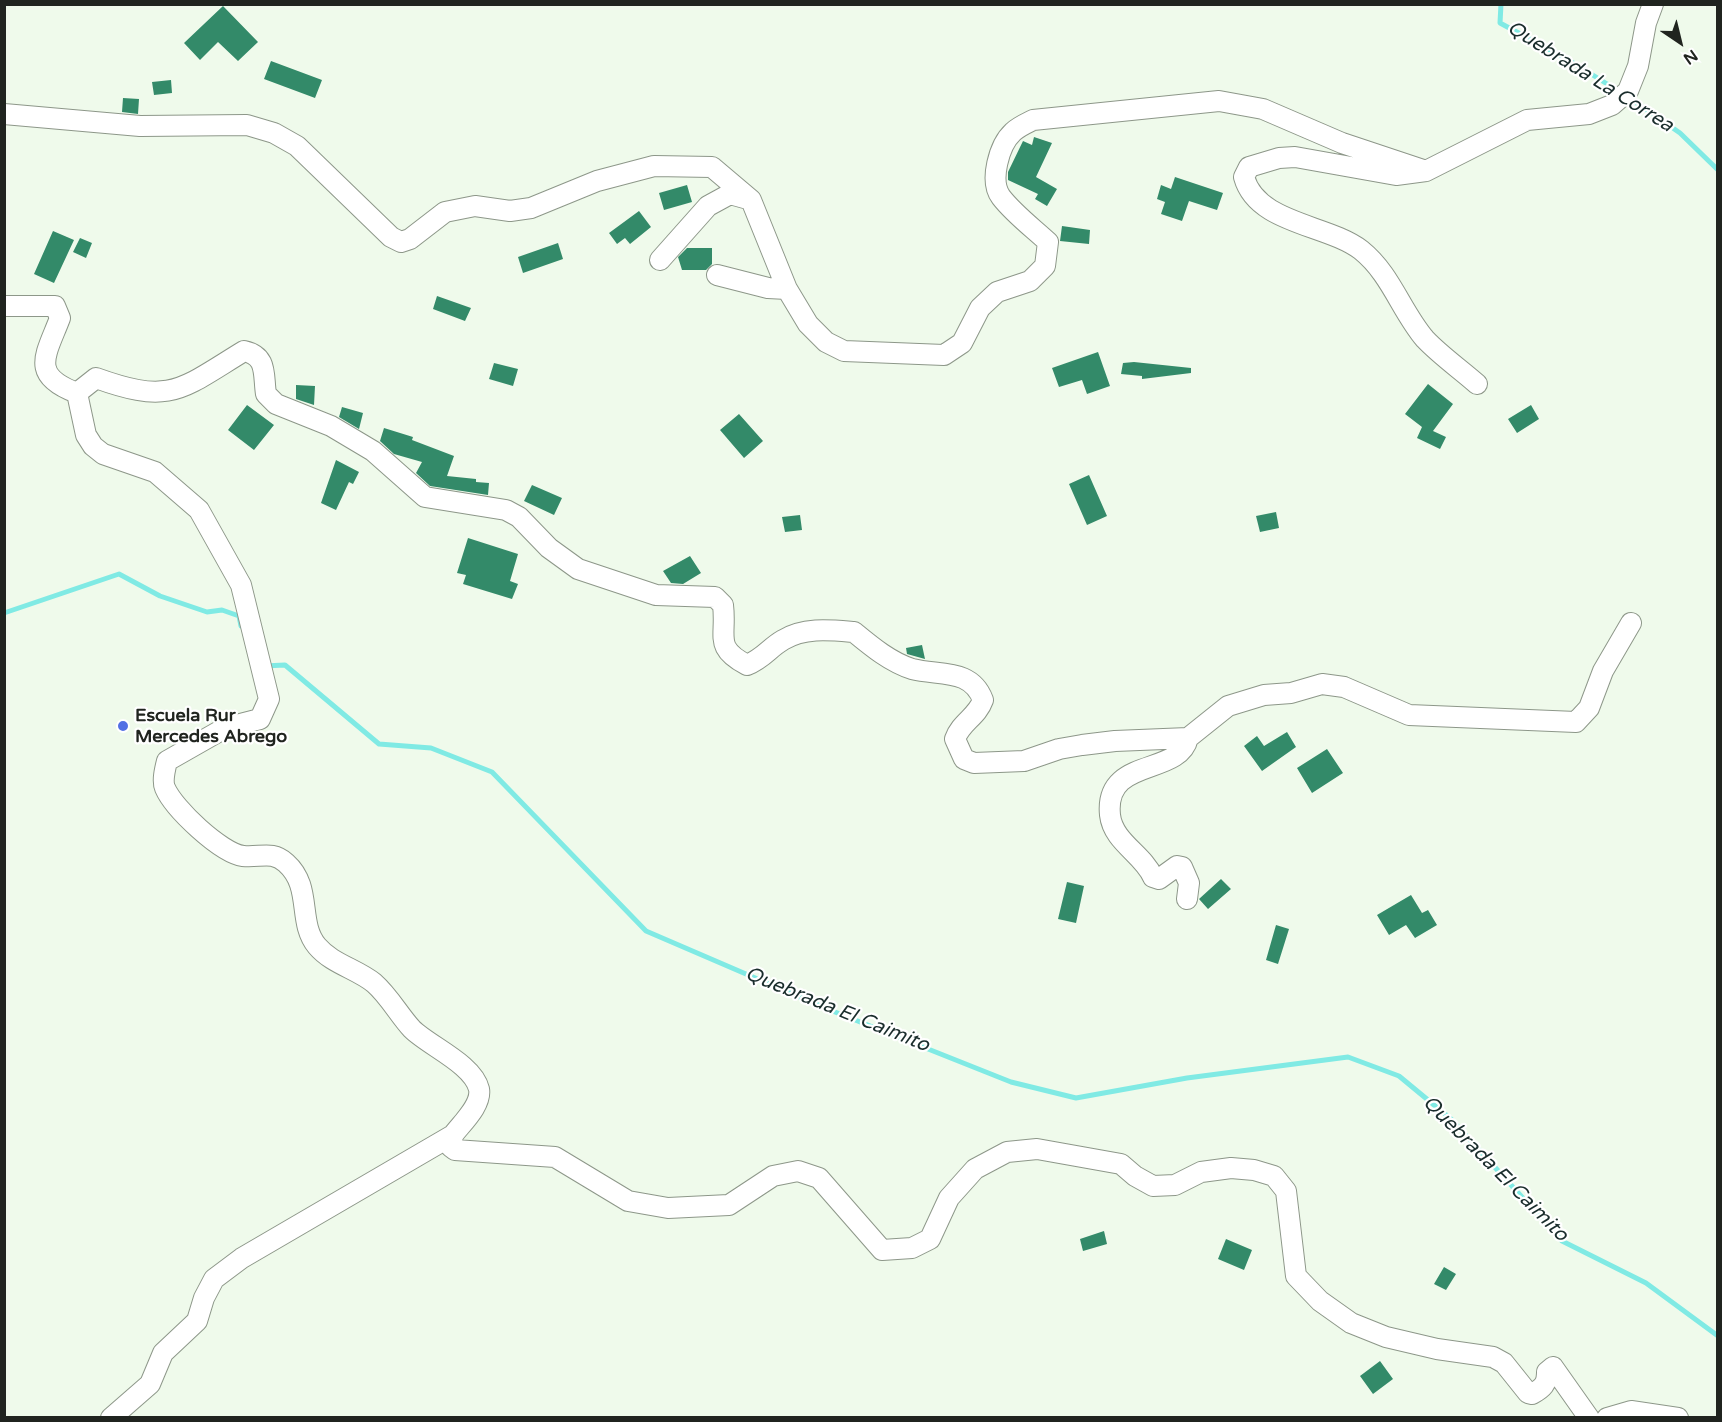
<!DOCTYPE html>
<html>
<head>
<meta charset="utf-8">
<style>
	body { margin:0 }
	#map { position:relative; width:1722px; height:1422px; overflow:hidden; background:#effaeb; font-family:"Varela Round",sans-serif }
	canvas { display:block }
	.frame { position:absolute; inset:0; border:6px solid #20241f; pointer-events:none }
	.north { position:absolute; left:1650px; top:12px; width:60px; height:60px; -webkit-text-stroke:4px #fff; paint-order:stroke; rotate:145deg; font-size:16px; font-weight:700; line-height:24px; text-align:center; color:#20241f }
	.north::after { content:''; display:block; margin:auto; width:21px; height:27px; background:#20241f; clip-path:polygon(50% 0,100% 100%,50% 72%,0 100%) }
</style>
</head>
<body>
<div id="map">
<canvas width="1722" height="1422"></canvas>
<div class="frame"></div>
<div class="north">N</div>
</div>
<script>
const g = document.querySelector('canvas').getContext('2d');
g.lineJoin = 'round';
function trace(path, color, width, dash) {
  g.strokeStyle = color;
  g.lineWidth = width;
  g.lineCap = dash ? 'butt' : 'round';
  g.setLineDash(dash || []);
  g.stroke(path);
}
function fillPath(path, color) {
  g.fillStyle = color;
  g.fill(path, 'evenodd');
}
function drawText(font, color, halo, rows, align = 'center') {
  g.font = font + ' "Varela Round",sans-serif';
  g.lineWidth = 4.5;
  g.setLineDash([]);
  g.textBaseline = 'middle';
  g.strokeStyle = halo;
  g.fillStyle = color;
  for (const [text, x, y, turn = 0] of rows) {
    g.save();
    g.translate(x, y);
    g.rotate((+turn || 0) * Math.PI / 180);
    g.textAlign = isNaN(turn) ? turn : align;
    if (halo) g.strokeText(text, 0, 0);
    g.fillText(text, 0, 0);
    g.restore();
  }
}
trace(new Path2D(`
	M1501,4l-1,19 67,36 53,33
	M1628,97l52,36 38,37
	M4,613l115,-39 41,22 47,16 15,-2 17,6 2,10
	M264,666l21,-1 94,79 52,4 61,24 154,159 179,77 186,74 65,16 111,-20 161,-21 51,19 52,43 111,122 84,42 72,53`), '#80eae4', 5);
fillPath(new Path2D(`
	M223,6l35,36 -20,19 -20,-19 -18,18 -16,-17z
	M271,61l51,19 -7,18 -51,-19z
	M171,80l1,13 -18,2 -2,-13z
	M123,98l16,1 -1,15 -16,-2z
	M1034,137l18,6 -16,34 21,12 -10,17 -12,-7 3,-5 -30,-14v-8l15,-31 9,4z
	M1175,177l48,16 -6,17 -28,-9 -7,20 -21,-7 4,-12 -8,-3 4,-14 10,4z
	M687,185l5,17 -28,8 -5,-17z
	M639,211l12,16 -21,17 -5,-6 -8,6 -8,-11z
	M1062,226l28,4 -1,14 -29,-3z
	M53,231l21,9 -20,43 -20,-9z
	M80,238l12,5 -6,15 -13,-6z
	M558,243l5,16 -40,14 -5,-16z
	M687,248h25v16l-6,6h-24l-4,-13z
	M437,296l34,12 -6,13 -32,-12z
	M1098,352l12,34 -23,8 -5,-14 -23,7 -7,-19z
	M1134,362l57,6v5l-49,6v-3l-21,-2 2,-11z
	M494,363l24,6 -5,17 -24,-7z
	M1428,384l25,20 -20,27 13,6 -6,12 -23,-11 5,-11 -17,-13z
	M296,385l19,1 -1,19 -18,-6z
	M247,405l27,20 -20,25 -26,-20z
	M1531,405l8,14 -22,14 -9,-14z
	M342,407l21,6 -4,16 -20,-12z
	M739,414l24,27 -19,17 -24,-28z
	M384,428l29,9 -1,3 42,16 -7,20 29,3v3l13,1 -1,12 -58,-9 -14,-13 6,-11 -28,-8 -14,-13z
	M336,460l23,12 -6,12 -4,-2 -13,28 -15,-7z
	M1089,475l18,41 -20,9 -18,-41z
	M532,485l30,13 -8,17 -30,-14z
	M1276,512l3,16 -19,4 -4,-16z
	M800,515l2,15 -17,2 -3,-15z
	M468,538l50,16 -8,27 8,3 -6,15 -49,-15 3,-9 -9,-2z
	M690,556l11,17 -18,11 -12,-1 -8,-12z
	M922,645l3,14 -18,-5 -1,-6z
	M1287,732l9,15 -34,24 -18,-25 13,-10 7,10z
	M1327,749l16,24 -31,20 -15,-25z
	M1221,879l10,10 -23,20 -9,-10z
	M1067,882l17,4 -8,37 -18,-4z
	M1411,895l11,18 6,-3 9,15 -22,13 -9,-13 -17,10 -12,-20z
	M1276,925l13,4 -11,35 -12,-4z
	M1104,1231l3,13 -24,7 -3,-12z
	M1226,1239l26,11 -8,20 -26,-11z
	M1444,1267l12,7 -10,16 -12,-6z
	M1380,1361l13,18 -20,15 -13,-18z`), '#338a69');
const minor = new Path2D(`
	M4,114l136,12 107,-1 27,8 23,13 94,91 10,5 9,-3 35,-27 30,-6 35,5 21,-3 66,-27 57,-15 58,1 39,33 36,89 21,35 18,18 18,9 100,4 18,-12 18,-35 17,-16 33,-11 15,-15 3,-24c-15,-14 -34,-28 -47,-45 -12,-16 -2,-52 12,-65 5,-5 14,-9 20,-12l186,-19 44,8 79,34 84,28
	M660,260l48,-54 22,-12 18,5
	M717,275l51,13 19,1
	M4,306h51l5,12c-14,37 -31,57 17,75l9,42 7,11 10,8 52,18 44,38 42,75 28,114 -9,20 -35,9 -58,33c-2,8 -5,20 -2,27 9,21 56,65 78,68 17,2 29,-6 43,7 27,24 11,59 31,83 15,18 40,23 57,37 15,13 25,32 38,46 17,17 61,35 67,60 3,16 -17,34 -26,46l-211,123 -28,21 -10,19 -7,23 -34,32 -13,31 -39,34
	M1477,384c-17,-15 -37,-29 -52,-45 -24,-28 -34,-65 -64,-89 -34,-26 -104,-26 -117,-73l5,-10 30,-9 16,-1 101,18 30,-4 101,-51 62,-6 23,-9 16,-14 10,-25 8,-43 7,-19
	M77,393l19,-15c75,27 84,12 148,-27 24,5 19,24 22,43l10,10 55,22 42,25 52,46 81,13 13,7 30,31 29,21 78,26 59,2 8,8c4,32 -10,42 24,60 17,-7 22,-17 36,-25 21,-13 47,-10 71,-8 17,14 36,30 58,37 28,7 59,-1 71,31 -6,17 -22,22 -28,39l9,20 10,4 50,-2 35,-12 23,-4 33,-4 73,-3 40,-32 36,-11 27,-2 31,-9 22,3 65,28 167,7 13,-14 14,-37 28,-48
	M1187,899l2,-16 -7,-16 -5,-1 -18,13 -6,-2c-10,-23 -40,-35 -43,-62 -6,-59 69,-38 78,-77
	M453,1135l-2,12 4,3 100,7 73,44 40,7 61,-3 44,-29 25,-5 21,7 63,72 30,-2 18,-9 19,-41 26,-29 32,-17 30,-3 84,15 14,12 18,10 22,-1 26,-13 30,-4 23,2 20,6 12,15 10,85 24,25 31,22 35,14 51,12 56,8 11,6 24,30 4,1c11,-6 15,-10 15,-22l6,-5 36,51
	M1607,1418l24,-7 47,7`);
trace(minor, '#8d9789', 22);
trace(minor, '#fff', 20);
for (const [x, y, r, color] of [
	[123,726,6,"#526fe4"]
]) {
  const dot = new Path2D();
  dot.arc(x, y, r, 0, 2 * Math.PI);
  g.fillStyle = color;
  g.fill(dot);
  trace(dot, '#fff', 2);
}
drawText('bold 18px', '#20241f', '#fff', [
	["Escuela Rur",135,716],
	["Mercedes Abrego",135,737]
], 'left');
drawText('italic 20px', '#1a2d2c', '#fff', [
	["Quebrada La Correa",1590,77,32],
	["Quebrada El Caimito",837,1010,22],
	["Quebrada El Caimito",1495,1169,45]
]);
</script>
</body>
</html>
